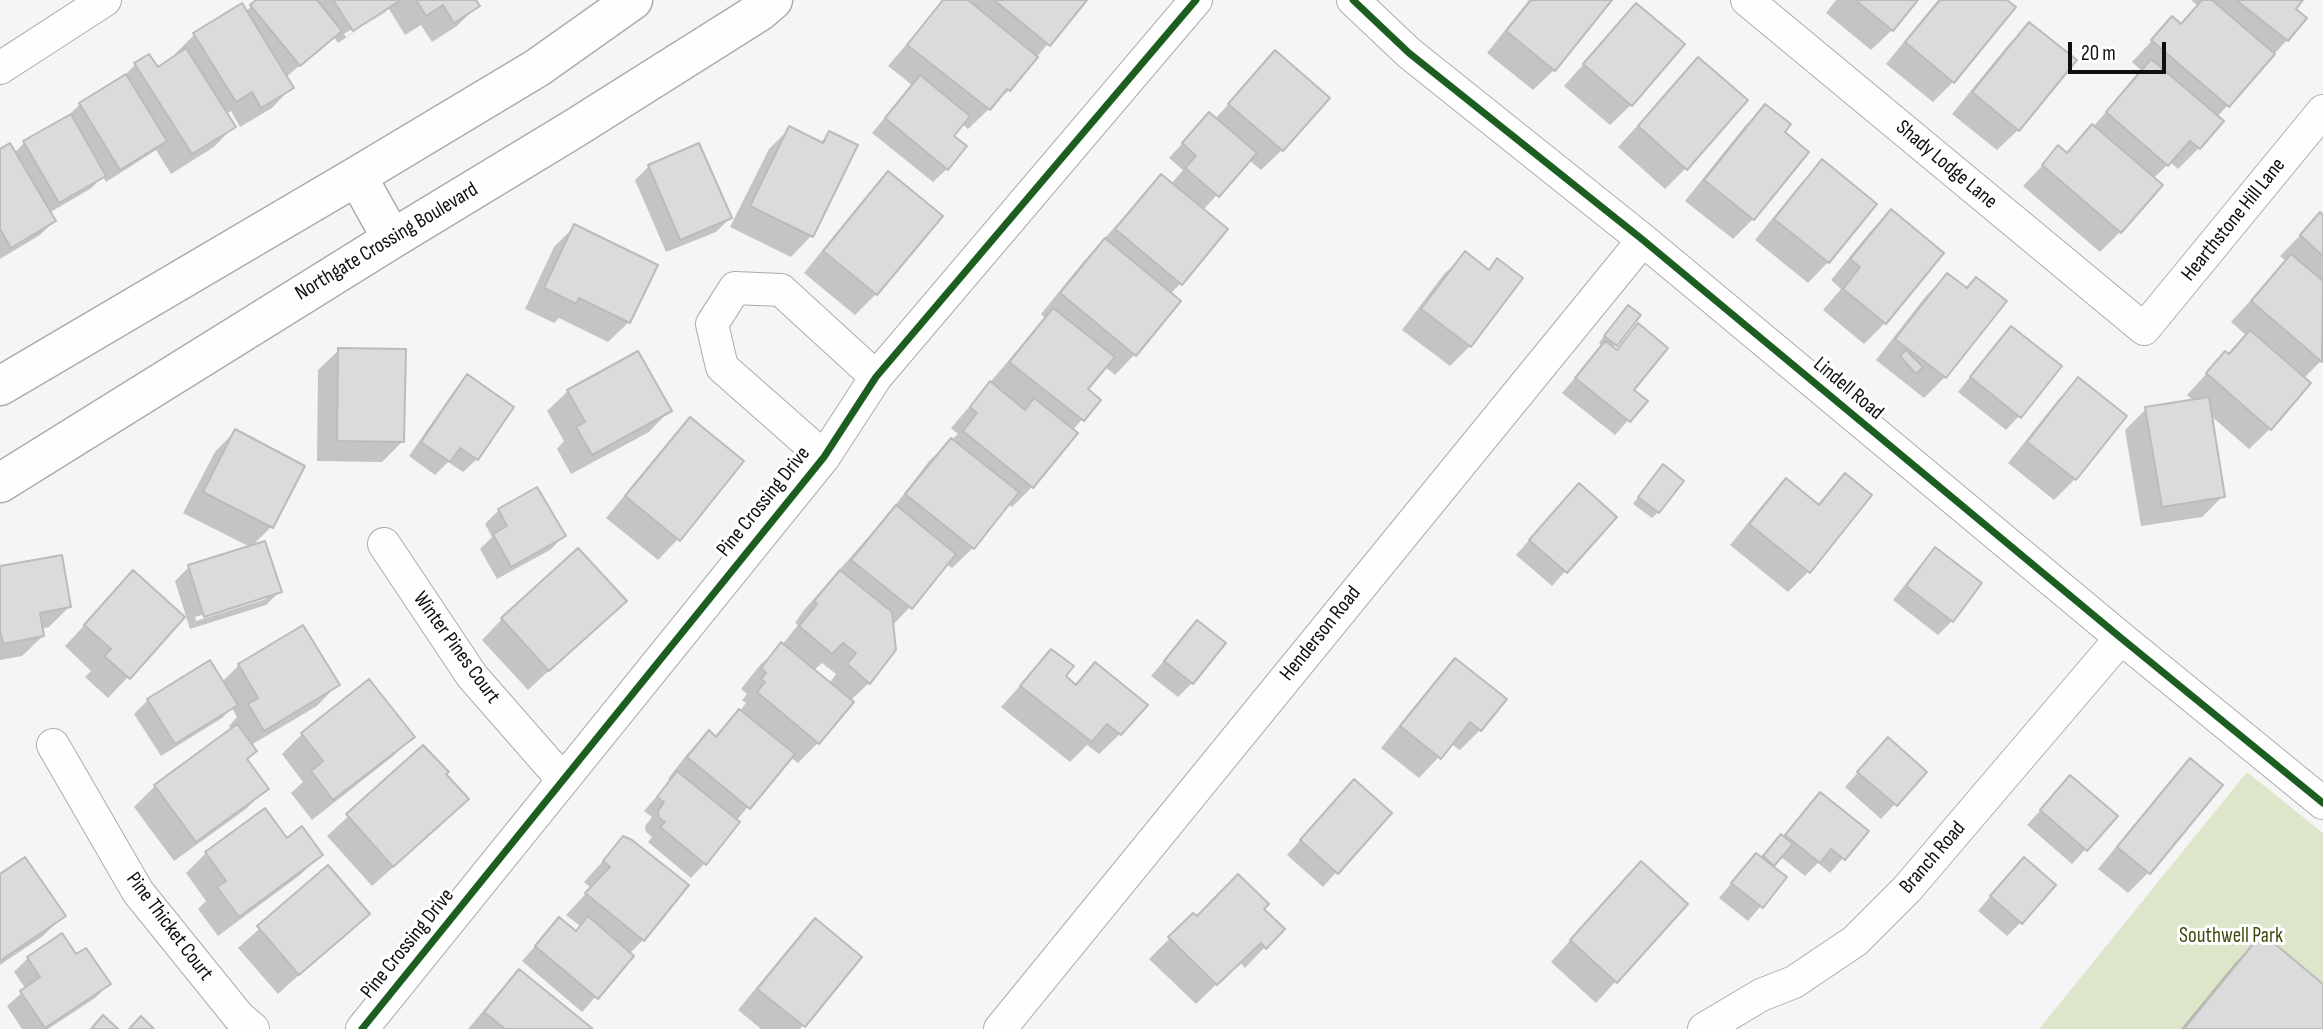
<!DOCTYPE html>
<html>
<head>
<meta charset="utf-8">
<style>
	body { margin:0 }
	#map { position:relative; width:2323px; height:1029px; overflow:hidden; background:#f5f5f5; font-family:"Sofia Sans Condensed",sans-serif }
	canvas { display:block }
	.scale { position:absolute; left:2068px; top:42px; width:98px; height:32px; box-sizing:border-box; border:4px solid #0f0f0f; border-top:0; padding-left:9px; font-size:21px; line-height:24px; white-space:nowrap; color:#0f0f0f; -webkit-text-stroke:5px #fff; paint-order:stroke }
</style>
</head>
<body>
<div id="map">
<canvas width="2323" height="1029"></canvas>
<div class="scale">20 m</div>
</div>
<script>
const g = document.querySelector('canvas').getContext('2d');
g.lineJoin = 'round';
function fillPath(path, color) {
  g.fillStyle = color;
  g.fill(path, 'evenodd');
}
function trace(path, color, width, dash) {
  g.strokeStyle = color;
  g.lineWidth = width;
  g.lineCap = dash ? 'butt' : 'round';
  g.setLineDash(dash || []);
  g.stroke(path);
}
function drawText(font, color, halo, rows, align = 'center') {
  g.font = font + ' "Sofia Sans Condensed",sans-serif';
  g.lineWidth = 6;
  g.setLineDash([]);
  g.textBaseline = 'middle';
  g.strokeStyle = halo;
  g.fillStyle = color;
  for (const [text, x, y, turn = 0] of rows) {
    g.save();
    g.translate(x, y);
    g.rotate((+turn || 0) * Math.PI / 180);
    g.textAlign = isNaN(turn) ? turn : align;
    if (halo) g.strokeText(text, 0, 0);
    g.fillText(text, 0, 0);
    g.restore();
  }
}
fillPath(new Path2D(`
	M2247,772l76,61v196h-284z`), '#dde6ca');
fillPath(new Path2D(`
	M259,0h215l4,5 -21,21 -25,16 -11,-17 -16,10 -16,-26 -51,34 -4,-6 -48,40 6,10 -20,21 -32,19 -9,-16 -5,3 8,12 -20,21 -43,27 -15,-24 -50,32 -3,-5 -13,12 -41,24 5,8 -14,14 -40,24v-108l14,2 10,-10 42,-25 14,-14 41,-25 14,-14 14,-9 8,13 18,-11 -1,-3 20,-20 51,-23zM383,9l3,3 -40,25 -2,-3z
	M944,0h141l-76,90 -41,39 -6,-5 -10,12 -5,33 -14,13 -61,-49 40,-48 -24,-19z
	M1529,0h80l-55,70 -21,20 -46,-37z
	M1836,0h80l-24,30 -21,20 -45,-37z
	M1938,0h67l-52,82 -20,20 -47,-38z
	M2191,0h110l-7,9 -7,31 -70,77 4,4 -22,27 -21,21 -8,-7 -17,17 -33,53 -20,20 -77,-66 36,-38 7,6 27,-27 49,-56 -10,-9 40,-43 7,6 19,-19z
	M1636,5l-5,100 -21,20 -46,-39z
	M2029,24l45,36 -56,70 -21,20 -45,-36 57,-70z
	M1275,53l7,97 -21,20 -12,-10 -46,50 -22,73 -11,11 -35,60 -20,21 -11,-9 -18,24 13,10 -27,31 -40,56 -20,20 -4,-3 -35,44 -21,20 -6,-4 -36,43 -18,19 -23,57 -19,18 -32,42 -20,20 -8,-6 -54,64 2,1 -34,42 -13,14 -43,-36 4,-5 -6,-5 -1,-6 7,-9 -8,-6 26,-30 -2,-2 20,-26 21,-20 5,4 26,-26 6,-8 -4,-3 5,-6 -6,-5 19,-24 22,-20 16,-20 -3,-2 9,-13 83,-94 43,-56 28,-26 -7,-6 94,-110 -4,-4 43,-53 77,-85 10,8 12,-14 -14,-12 40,-44 6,5zM822,663l14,11 -7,10 -16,-13z
	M1698,59l-12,109 -21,21 -47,-42z
	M1765,106l17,26 -29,87 -20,20 -48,-38 60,-75z
	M789,129l30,15 11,-11 -19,103 -20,21 -61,-30 39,-78z
	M1823,162l52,42 -47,58 -20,21 -53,-43 47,-58z
	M649,166l81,52 -14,14 -50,20 -31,-72z
	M888,174l52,42 -64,78 -21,21 -51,-42 64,-79z
	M1891,211l51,42 -57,70 -21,21 -41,-34 18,-21 -10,-9 39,-48z
	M2320,215l3,2v142l-20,20 -33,50 -21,20 -39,-34 13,81 -21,21 -61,9 -16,-96 21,-21 48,-8 -7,-6 38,-42 3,2 19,-19 -16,-14 55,-61 -6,-5z
	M575,226l54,96 -21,20 -49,-24 -5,5 -29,-14 29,-62z
	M1465,254l22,17 11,-10 -28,85 -20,20 -48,-36 42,-56z
	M1947,275l19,15 38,11 -59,76 -21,21 -48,-38 50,-64z
	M1622,313l-5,31 -5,4 3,3 23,-25 -7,64 14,11 -30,34 -53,-42 40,-47 -3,-3z
	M2011,328l8,88 -13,14 -48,-38 40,-50z
	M339,350l64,91 -21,21 -65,-1 1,-91z
	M467,377l10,82 -14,13 -15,-10 -13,13 -26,-19 45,-65z
	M2078,379l47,37 -50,63 -21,21 -46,-37 50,-63z
	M568,391l101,20 -20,21 -78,42 -14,-25 7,-8 -17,-30z
	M690,419l-12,120 -20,21 -52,-42 64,-78z
	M235,431l36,96 -20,20 29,44 -14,14 -76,24 -15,-48 14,-14 61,-20 -67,-34 32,-61zM266,595v4l-70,22 -1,-4z
	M1657,473l1,39 -6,6 -19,-14z
	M1845,475l25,21 -62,76 -20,20 -58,-47 36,-44 20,-21 31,25z
	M537,489l27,47 -14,14 -53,29 -17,-30 12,-12 -7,-13 14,-14z
	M1565,500l49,17 -62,69 -36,-31z
	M1935,549l17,72 -14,14 -45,-35 29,-37z
	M0,568l70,38 -21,21 -8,2 2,7 -21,20 -22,4z
	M133,573l-5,104 -20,21 -23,-21 6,-6 -26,-25z
	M624,601l-96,89 -46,-50 20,-21z
	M1197,622l26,21 -31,40 -14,14 -27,-21z
	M302,627l35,58 -20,21 -66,39 -5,15 21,28 -21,21 -72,52 -40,-54 21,-21 76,-56 -2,-4 8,-9 -5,-9 -10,10 -61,38 -27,-42 14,-14 74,-18 17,-17z
	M1051,651l12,25 11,9 21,-21 25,70 -21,20 -12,-9 -17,17 -69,-55z
	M1455,660l25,70 -20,20 -9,-6 -32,34 -38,-30 54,-67z
	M302,734l110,3 -20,20 -80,63 -21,-27 12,-11 -21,-28z
	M423,747l21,27 2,46 -74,66 -45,-50z
	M1875,753l50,19 -44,47 -36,-32z
	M2190,761l31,25 -73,87 -20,20 -30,-24 72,-88z
	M2057,792l58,25 -43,47 -45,-39z
	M1820,794l46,37 -36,42 -12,-10 -13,13 -25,-20 -9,11 14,11 -37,43 -29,-23 24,-29 18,-10 22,-21z
	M1340,795l49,19 -66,73 -36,-32z
	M624,838l19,102 -14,14 3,2 -50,56 -60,-51 37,-42 15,13 6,-6 -14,-11 25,-27 -7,-6z
	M286,840l35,15 -21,20 -82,61 -20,-27 8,-8 -20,-28 20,-20z
	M328,867l39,46 -89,81 -40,-46z
	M2010,873l11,49 -14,14 -29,-25z
	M0,876l64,39 -21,21 -43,29z
	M1620,884l66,20 -90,99 -45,-41z
	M1262,909l3,38 -20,21 -6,-6 -43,42 -47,-45 44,-44 3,3z
	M815,921l44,36 -59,72h-39l-23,-19 57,-69z
	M2262,936l61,50v43h-142l55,-67z
	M76,957l33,27 -14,14 -47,31h-26l-15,-23 19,-17 -12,-17 14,-14z
	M519,971l71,58h-122l31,-37z`), '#0003');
const building = new Path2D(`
	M256,0h61l25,31 -42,35 -50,-61z
	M333,0h68l-48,31z
	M416,0h60l4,6 -26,17 -11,-18 -17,11z
	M943,0h25l70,57 -28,34 -3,-2 -17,21 -83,-65z
	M994,0h93l-37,46z
	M1531,0h81l-57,71 -49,-40z
	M1855,0h63l-25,31z
	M1940,0h67l9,7 -62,76 -49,-41z
	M2202,0h10l63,54 -46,53 -78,-67 21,-24 9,8z
	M2236,0h67l-7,9 11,9 -19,23z
	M242,3l52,85 -33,20 -9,-16 -16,10 -43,-69z
	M1636,3l49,41 -53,62 -49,-42z
	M2029,22l48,38 -58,71 -47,-39z
	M186,48l50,79 -44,27 -58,-91 15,-9 9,13z
	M1275,50l55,48 -47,53 -55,-47z
	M1698,57l50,43 -61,70 -49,-44z
	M2151,59l73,62 -24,28 -10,-8 -22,25 -62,-54z
	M126,74l41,67 -47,29 -41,-67z
	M920,75l50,41 -16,20 13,10 -19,24 -63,-52z
	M1765,104l26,20 -6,8 24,20 -55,68 -50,-40z
	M1209,112l48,41 -38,44 -34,-29 11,-12 -14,-13z
	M71,114l35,62 -47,27 -36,-62z
	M2092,124l71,61 -42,48 -79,-68 16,-20 9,8z
	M789,126l34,17 6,-12 29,14 -45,92 -63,-31z
	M10,143l46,78 -45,27 -11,-19v-80z
	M699,143l33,75 -52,22 -32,-75z
	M1822,159l55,45 -48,59 -55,-44z
	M888,171l55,45 -66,79 -54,-44z
	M1161,174l67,55 -46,56 -67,-56z
	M1891,209l53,44 -58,71 -43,-35 17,-22 -10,-8z
	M2320,212l3,3v41l-23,-21z
	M574,224l84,41 -28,58 -51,-25 -3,6 -32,-16z
	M1105,238l76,63 -45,55 -76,-63z
	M1465,251l24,19 8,-12 26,20 -52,69 -50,-38z
	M2291,254l32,27 -1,81 -71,-61z
	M1947,273l20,15 9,-11 31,24 -61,77 -51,-39z
	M1628,305l13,10 -24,31 -13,-10z
	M1053,308l62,49 -27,32 13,11 -17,21 -75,-59z
	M1638,323l30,25 -34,42 14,11 -18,21 -55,-44 30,-37 12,9z
	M2011,326l51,40 -41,52 -51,-41z
	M2250,330l61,53 -40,47 -65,-57 19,-22 4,3z
	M338,348l68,1 -2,93 -67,-1z
	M1906,350l17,17 -7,7 -16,-18z
	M638,351l34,60 -80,44 -16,-28 9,-5 -18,-32z
	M467,374l47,33 -36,53 -18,-12 -10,14 -29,-20z
	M2078,377l49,39 -51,64 -49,-38z
	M990,381l35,29 9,-12 44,35 -45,55 -70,-57 14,-18 -7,-6z
	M2209,397l16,100 -63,10 -17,-100z
	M690,417l54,44 -64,80 -55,-45z
	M235,429l70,37 -32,62 -70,-36z
	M951,438l68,54 -45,57 -69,-55z
	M1663,464l21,17 -25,32 -21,-16z
	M1845,473l27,22 -62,78 -61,-49 37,-46 33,27z
	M1579,483l38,34 -50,56 -38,-33z
	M537,487l29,49 -55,31 -18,-33 14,-8 -9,-17z
	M896,505l60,49 -44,55 -61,-49z
	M265,541l17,51 -78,25 -16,-52z
	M1935,547l47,36 -29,39 -47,-36z
	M578,548l49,53 -78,70 -48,-53z
	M62,555l9,52 -31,6 4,23 -41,8 -3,-14v-64z
	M133,570l52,47 -55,62 -26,-23 7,-7 -27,-24z
	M840,570l52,42 4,38 -26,34 -23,-20 9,-11 -13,-10 -11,11 -33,-28 18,-22 -3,-3z
	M1197,620l29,23 -33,41 -29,-23z
	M303,625l37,60 -76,46 -16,-27 10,-6 -20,-34z
	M781,642l73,60 -35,42 -62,-52 8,-10 -4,-3 5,-6 -5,-5z
	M1051,649l23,17 -8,10 10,9 19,-23 53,43 -27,30 -14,-11 -15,18 -72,-56z
	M1455,658l52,41 -26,32 -11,-9 -29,37 -41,-33z
	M210,660l28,45 -63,39 -28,-45z
	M369,679l46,58 -82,63 -22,-29 12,-10 -22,-28z
	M739,709l56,45 -45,55 -63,-52 22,-27 7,7z
	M237,724l20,27 -10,8 22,30 -73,53 -42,-57z
	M1888,737l39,35 -30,34 -40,-34z
	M423,745l26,27 -3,2 23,25 -76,68 -47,-53z
	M2190,758l33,27 -73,89 -33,-27z
	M677,771l63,51 -34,43 -46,-38 5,-5 -6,-4 -1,-7 6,-9 -7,-5z
	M2070,775l48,41 -31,35 -47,-41z
	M1354,779l38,34 -54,61 -38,-34z
	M1820,792l49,39 -24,29 -14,-11 -11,14 -35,-28z
	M265,808l22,30 15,-12 21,29 -84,62 -22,-30 9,-6 -21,-29z
	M1781,834l12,10 -19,22 -11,-10z
	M623,836l9,4 57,45 -45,56 -59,-48 25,-26 -7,-6z
	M1756,853l31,24 -24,31 -32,-25z
	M25,857l41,59 -66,45v-87z
	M2024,857l32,28 -34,39 -32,-28z
	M1641,861l47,43 -71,79 -47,-43z
	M328,865l42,49 -71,61 -42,-49z
	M1238,874l31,30 -5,5 21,20 -19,20 -5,-6 -44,42 -49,-48 25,-24 4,3z
	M588,916l46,40 -36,43 -63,-53 24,-29 17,14z
	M815,918l47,39 -57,70 -48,-38z
	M62,933l14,21 10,-6 25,36 -66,44 -25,-37 20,-14 -13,-20z
	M2262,933l61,51v45h-139z
	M519,969l74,60h-88l-21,-17z
	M103,1015l15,14h-27z
	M141,1016l13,13h-25z`);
fillPath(building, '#dbdbdb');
trace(building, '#bbb', 2);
const street = new Path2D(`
	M1353,0l56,53 234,187 478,398 202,165
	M1747,0l397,329 179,-218
	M0,68l105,-68
	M824,457l-102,-90 -10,-43 23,-36 46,2 95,87
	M384,544l88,132 91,104
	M53,745l85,147 101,125 14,12
	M362,1029l462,-572 52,-80 320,-377
	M1000,1029l643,-789
	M1704,1029l57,-34 33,-13 61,-41 52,-52 214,-251`);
const secondary = new Path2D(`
	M357,176l35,63
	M0,386l357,-210 180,-108 96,-68
	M0,483l392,-244 183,-111 184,-116 14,-12`);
trace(street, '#acacac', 34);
trace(secondary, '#acacac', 41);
trace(street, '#fefefe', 32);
trace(secondary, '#fefefe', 38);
trace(new Path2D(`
	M1353,0l56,53 234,187 478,398 202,165
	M362,1029l462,-572 52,-80 320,-377`), '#1b5e20', 7);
drawText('21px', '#0f0f0f', '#fff', [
	["Shady Lodge Lane",1946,165,40],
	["Hearthstone Hill Lane",2234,220,-51],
	["Northgate Crossing Boulevard",387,242,-31],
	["Lindell Road",1848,389,40],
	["Pine Crossing Drive",764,502,-51],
	["Henderson Road",1321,634,-51],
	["Winter Pines Court",456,648,54],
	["Branch Road",1933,858,-49],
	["Pine Thicket Court",169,927,53],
	["Pine Crossing Drive",408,944,-51]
]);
drawText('21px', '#3d4b0e', '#fff', [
	["Southwell Park",2231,937]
]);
</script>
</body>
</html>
